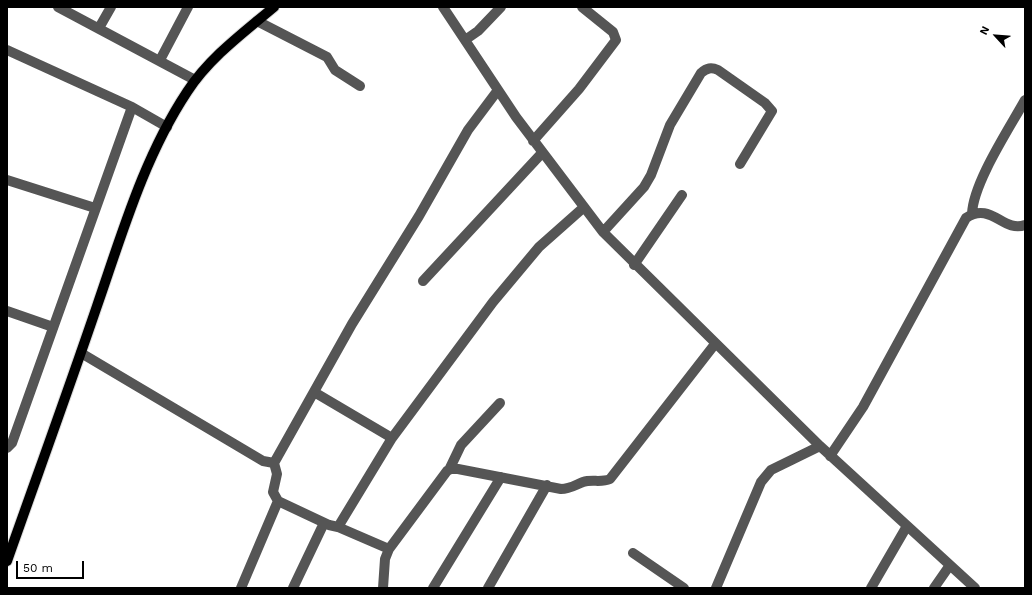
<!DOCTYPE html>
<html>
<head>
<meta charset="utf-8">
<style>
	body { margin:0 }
	#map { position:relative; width:1032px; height:595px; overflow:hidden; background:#fff; font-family:"Work Sans",sans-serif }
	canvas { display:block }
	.frame { position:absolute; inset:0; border:8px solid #000; pointer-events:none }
	.north { position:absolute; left:976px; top:16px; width:40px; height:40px; -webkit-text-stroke:3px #fff; paint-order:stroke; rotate:296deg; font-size:11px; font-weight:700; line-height:16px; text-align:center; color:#000 }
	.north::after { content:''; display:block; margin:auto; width:14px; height:18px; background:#000; clip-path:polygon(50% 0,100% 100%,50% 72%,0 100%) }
	.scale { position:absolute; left:16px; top:561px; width:68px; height:18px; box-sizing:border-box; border:2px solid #000; border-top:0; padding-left:5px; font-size:12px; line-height:14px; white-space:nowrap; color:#000; -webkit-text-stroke:3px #fff; paint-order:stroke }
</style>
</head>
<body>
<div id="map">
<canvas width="1032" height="595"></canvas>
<div class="frame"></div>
<div class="north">N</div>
<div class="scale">50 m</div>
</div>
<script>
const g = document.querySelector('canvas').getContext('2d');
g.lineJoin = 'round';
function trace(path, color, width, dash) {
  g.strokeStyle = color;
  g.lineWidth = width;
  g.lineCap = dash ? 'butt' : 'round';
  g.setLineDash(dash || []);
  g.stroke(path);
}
const major = new Path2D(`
	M7,561c30,-85 61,-170 90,-255 25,-72 47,-149 90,-214 22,-34 56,-59 87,-85`);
trace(major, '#dbdbdb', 12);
trace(new Path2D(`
	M58,7l137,73
	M443,7l73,110 87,115 217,214 155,142
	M257,21l70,36 8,13 25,16
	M99,28l12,-21
	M465,40l13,-9 23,-24
	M7,50l125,57 35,20
	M160,60l28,-53
	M533,141l46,-52 37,-49 -3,-8 -31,-25
	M7,180l88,28
	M972,214c1,-31 37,-85 53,-114
	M603,232l41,-45 7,-12 19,-50 31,-52c6,-5 10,-6 17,-3l47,33 7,8 -32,53
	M634,265l48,-70
	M423,281l119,-128
	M7,311l46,16
	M81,353l182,108 11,2
	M314,392l78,46
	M7,448l5,-5 120,-336
	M830,456l33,-49 103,-189c25,-17 37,15 59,7
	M449,470l12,-25 39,-42
	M338,527l54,-89 101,-136 46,-55 44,-39
	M389,549l-51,-22 -9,-2 -51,-24 -5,-9 4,-18 -3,-11 78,-139 67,-108 49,-86 30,-40
	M633,553l51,35
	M241,588l37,-87
	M293,588l31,-65
	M383,588l2,-29 4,-10 58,-78 3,-2h8l103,20c9,0 14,-4 22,-7 9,-3 18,1 27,-3l105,-135
	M433,588l68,-111
	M488,588l59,-103
	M716,588l45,-106 10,-12 49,-24
	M871,588l36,-62
	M934,588l16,-23`), '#555', 10);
trace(major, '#000', 10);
</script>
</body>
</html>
